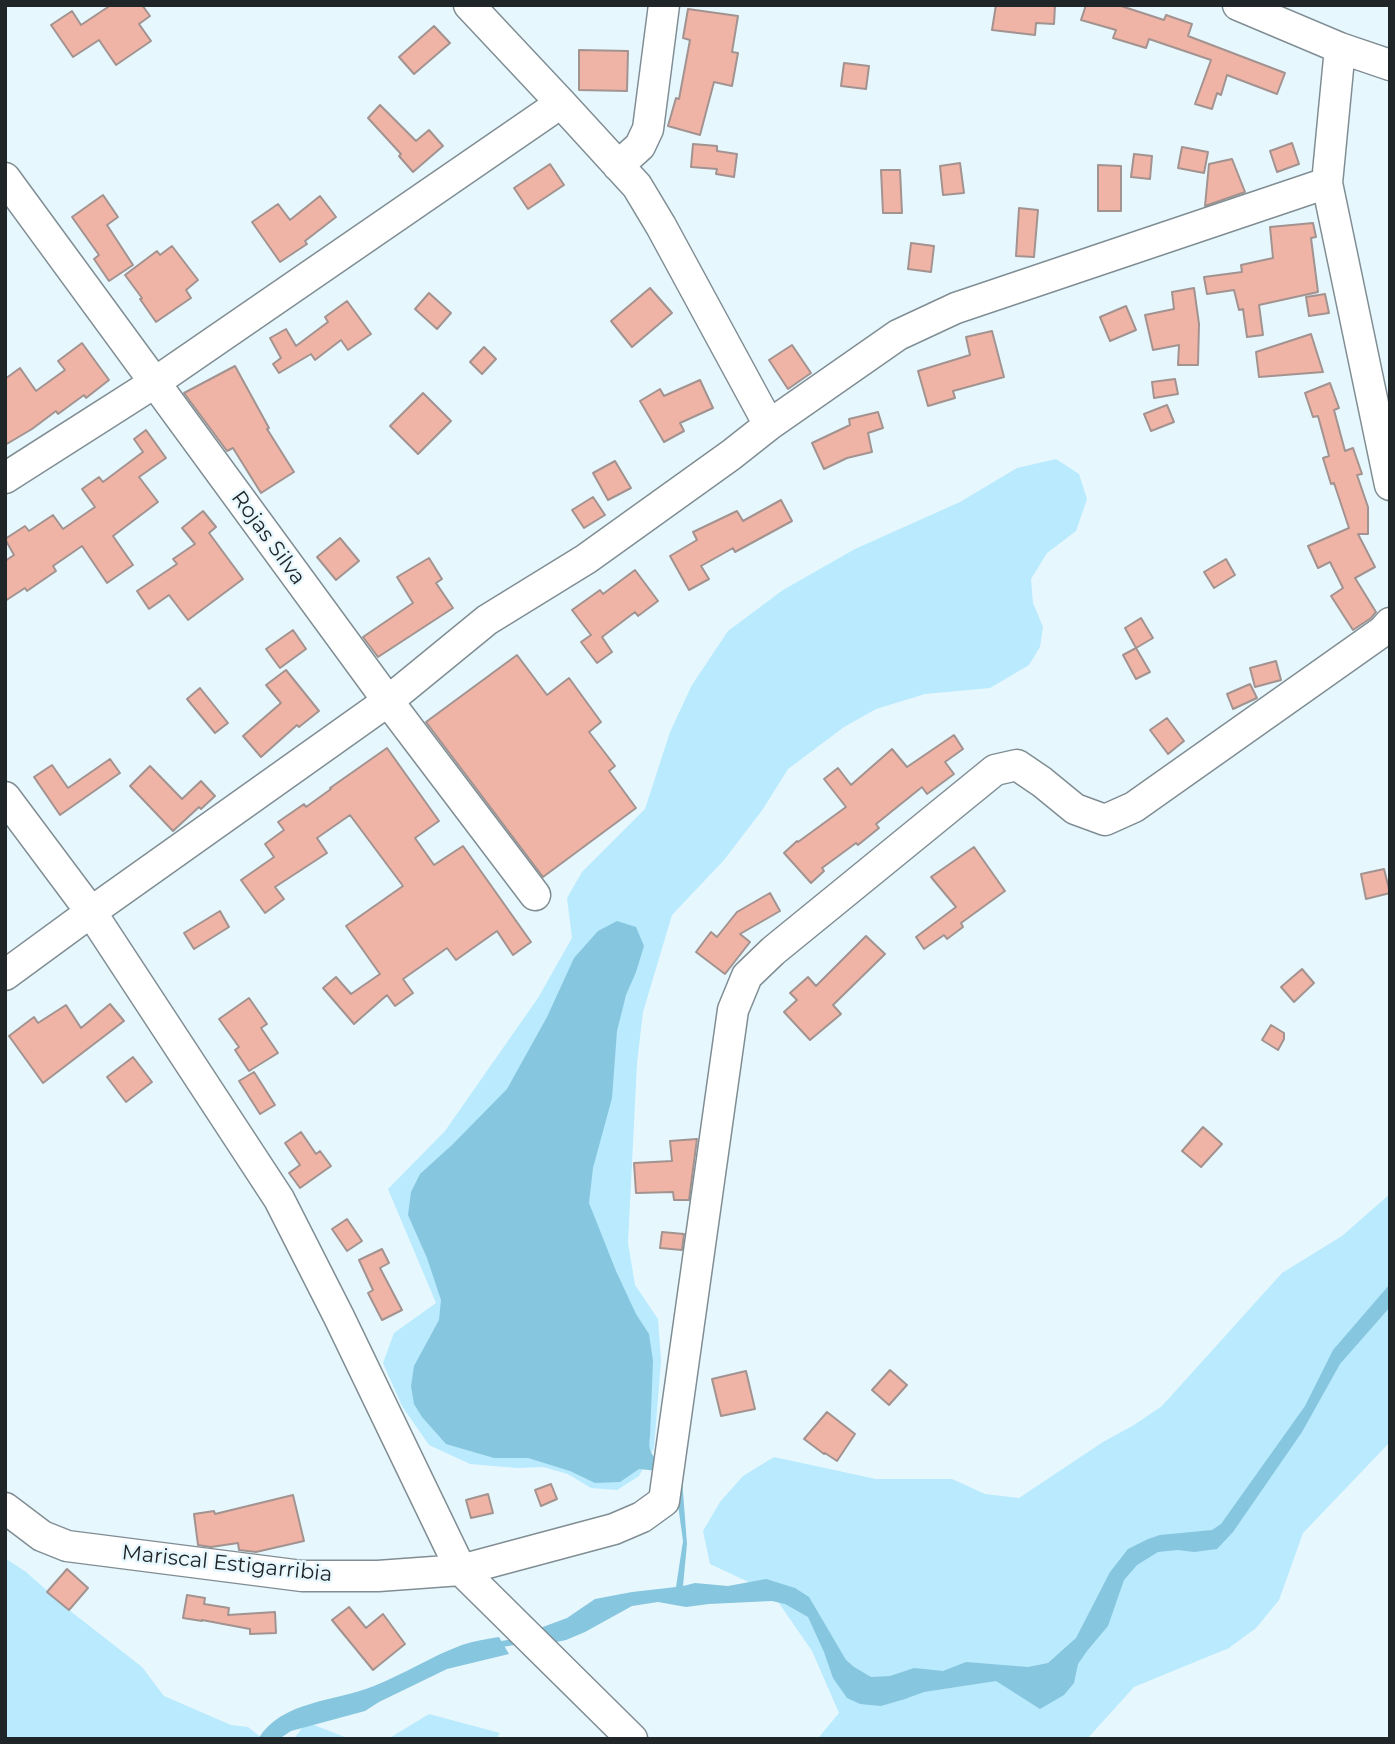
<!DOCTYPE html>
<html>
<head>
<meta charset="utf-8">
<style>
	body { margin:0 }
	#map { position:relative; width:1395px; height:1744px; overflow:hidden; background:#e7f7fe; font-family:Montserrat,sans-serif }
	canvas { display:block }
	.frame { position:absolute; inset:0; border:7px solid #202628; pointer-events:none }
</style>
</head>
<body>
<div id="map">
<canvas width="1395" height="1744"></canvas>
<div class="frame"></div>
</div>
<script>
const g = document.querySelector('canvas').getContext('2d');
g.lineJoin = 'round';
function fillPath(path, color) {
  g.fillStyle = color;
  g.fill(path, 'evenodd');
}
function trace(path, color, width, dash) {
  g.strokeStyle = color;
  g.lineWidth = width;
  g.lineCap = dash ? 'butt' : 'round';
  g.setLineDash(dash || []);
  g.stroke(path);
}
function drawText(font, color, halo, rows, align = 'center') {
  g.font = font + ' Montserrat,sans-serif';
  g.lineWidth = 5;
  g.setLineDash([]);
  g.textBaseline = 'middle';
  g.strokeStyle = halo;
  g.fillStyle = color;
  for (const [text, x, y, turn = 0] of rows) {
    g.save();
    g.translate(x, y);
    g.rotate((+turn || 0) * Math.PI / 180);
    g.textAlign = isNaN(turn) ? turn : align;
    if (halo) g.strokeText(text, 0, 0);
    g.fillText(text, 0, 0);
    g.restore();
  }
}
fillPath(new Path2D(`
	M1056,459l23,15 8,25 -11,32 -29,22 -16,26 2,24 10,24 -3,20 -11,18 -39,23 -65,6 -49,15 -32,18 -56,42 -25,40 -39,51 -52,55 -29,97 -6,51 -9,180 7,42 23,34 3,42 -7,87 -15,28 -22,14 -26,-2 -23,-14 -25,-7 -26,1 -47,-4 -41,-19 -27,-39 -19,-43 11,-30 42,-30 -48,-114 57,-58 93,-133 34,-60 -5,-40 15,-26 63,-63 25,-77 22,-47 36,-54 55,-41 72,-41 105,-47 57,-34z
	M1390,1194v248l-87,91 -24,67 -23,28 -27,20 -95,39 -47,52h-295l27,-2 20,-24 -27,-62 -40,-58 -62,-29 -7,-33 17,-29 23,-26 31,-19 102,22h76l33,15 34,4 84,-56 31,-17 28,-19 120,-133 60,-37z
	M5,1558l21,14 43,38 73,57 22,29 67,29 17,2 15,12h-258z
	M429,1714l71,19 -4,6h-108z
	M306,1722l44,17h-56z`), '#b9eafe');
fillPath(new Path2D(`
	M617,921l19,6 8,19 -8,26 -10,23 -9,36 -5,67 -19,70 -4,35 27,68 20,43 13,20 4,27 -3,75c-2,13 0,18 10,27l-2,8 -19,-2 -19,13 -25,1 -25,-12 -42,-13h-34l-48,-14 -24,-27 -8,-13 -3,-18 3,-20 25,-46 2,-20 -14,-42 -19,-43 3,-23 9,-18 32,-29 55,-56 40,-72 27,-59 24,-27z
	M1390,1284v23l-50,57 -38,68 -69,100 -16,17 -23,3 -16,-2 -20,2 -21,13 -13,15 -16,46 -21,25 -9,13 -4,19 -10,12 -24,14 -44,-28 -72,11 -19,7 -24,7 -21,-2 -13,-6 -14,-20 -9,-26 -16,-35 -23,-13 -13,-3 -63,3 -23,3 -28,-5 -26,4 -47,26 -19,8 -14,3 -12,-15 27,-10 28,-19 37,-7 44,-5 7,-46 -8,-58 3,-12 4,8 5,65 -4,42 12,-3 33,3 38,-7 29,9 14,9 37,63 8,7 17,10 19,-1 24,-8 29,3 23,-9 62,5 20,-4 28,-25 34,-66 18,-23 20,-10 12,-4 52,-5 9,-6 84,-118 28,-56z
	M499,1637l10,17 -62,15 -68,33 -14,9 -74,20 -12,8h-21c24,-39 77,-37 116,-53 30,-12 58,-30 88,-41 12,-4 25,-6 37,-8z`), '#87c6df');
trace(new Path2D(`
	M496,1645l24,-4`), '#87c6df', 6);
const building = new Path2D(`
	M111,5h31l8,11 -11,8 12,17 -35,24 -17,-25 -26,17 -22,-32 21,-14 9,14z
	M996,5h59l-1,19 -18,-1 -1,12 -43,-5z
	M1086,5h32l46,15 2,-5 26,9 -4,12 97,37 -8,21 -50,-19 -6,20 -4,-2 -5,16 -17,-5 16,-44 -62,-21 -3,9 -33,-10 3,-8 -35,-10z
	M688,9l50,7 -6,36 6,1 -6,33 -18,-4 -14,53 -32,-9 8,-28 3,1 11,-59 -7,-2z
	M434,26l16,17 -36,31 -15,-17z
	M579,50l49,1 -1,40 -48,-1z
	M844,63l25,3 -3,23 -25,-3z
	M380,105l36,36 13,-11 14,16 -30,26 -14,-16 2,-2 -33,-36z
	M1292,143l7,21 -22,8 -7,-21z
	M693,144l24,2v5l20,3 -3,23 -18,-3 1,-5 -26,-2z
	M1182,147l26,5 -4,21 -26,-5z
	M1134,154l18,2 -2,23 -19,-2z
	M1232,159l13,33 -40,14 4,-42z
	M960,163l4,30 -21,2 -3,-29z
	M550,164l14,21 -36,24 -14,-21z
	M1098,165l23,1v45h-23z
	M881,170h19l2,43h-19z
	M103,195l15,22 -11,8 26,40 -24,16 -15,-22 5,-4 -27,-38z
	M320,196l16,21 -31,24 2,3 -27,18 -28,-40 26,-18 12,16z
	M1019,208l19,2 -4,47 -18,-1z
	M1313,223l3,14 -5,1 7,54 -59,13 4,30 -16,2 -4,-28 -4,1 -5,-20 -27,4 -3,-17 38,-5 -1,-7 32,-7 -3,-31z
	M911,243l23,3 -3,26 -23,-3z
	M172,246l26,34 -12,10 5,8 -35,24 -16,-23 2,-1 -17,-23 32,-24 3,4z
	M650,288l22,25 -40,34 -21,-26z
	M1194,288l5,36 -1,41h-20l1,-20 -26,5 -8,-35 29,-6 -2,-17z
	M429,293l22,20 -14,16 -22,-20z
	M1325,294l4,19 -20,3 -3,-19z
	M347,301l24,33 -23,16 -7,-10 -26,20 -4,-6 -32,19 -6,-9 8,-6 -11,-20 16,-9 10,17 32,-24 -3,-5z
	M1126,306l10,24 -26,11 -10,-24z
	M992,331l12,46 -51,14 2,7 -27,8 -10,-35 52,-16 -4,-18z
	M1311,334l12,38 -64,5 -3,-25z
	M82,343l27,37 -23,18 -2,-3 -26,19 -2,-3 -24,18 -27,16v-66l15,-11 16,23 29,-21 -7,-9z
	M792,345l19,28 -23,16 -19,-29z
	M484,347l12,12 -14,15 -12,-12z
	M235,366l34,62 -2,1 27,43 -33,21 -28,-45 -6,3 -43,-58z
	M1175,379l3,15 -24,4 -2,-16z
	M700,380l13,28 -33,15 4,8 -20,11 -24,-41 20,-12 4,7z
	M1330,383l9,25 -5,2 11,41 8,-3 9,26 -5,1 11,32v27h-10l17,33 -20,11 21,34 -5,6 -18,12 -22,-34 12,-8 -13,-26 -12,6 -10,-22 41,-18 -15,-45 -3,1 -8,-26 6,-2 -11,-40 -5,1 -8,-24z
	M423,393l28,28 -33,33 -28,-28z
	M1167,405l7,17 -23,9 -7,-17z
	M878,412l5,16 -15,5 4,19 -25,6 -23,11 -12,-26 38,-18 -1,-6z
	M146,430l20,28 -27,19 19,25 -45,34 20,29 -26,18 -25,-37 -29,20 3,5 -29,20 -2,-3 -20,13v-40l9,-6 -9,-16 20,-13 4,5 24,-16 10,14 32,-22 -13,-18 17,-12 4,5 40,-30 -9,-13z
	M615,461l16,27 -23,12 -15,-27z
	M593,497l12,18 -21,13 -12,-18z
	M781,500l11,21 -57,31 -2,-4 -32,18 8,13 -20,11 -19,-34 27,-16 -4,-8 44,-21 6,10z
	M203,511l13,16 -7,6 34,46 -55,41 -19,-25 -20,14 -12,-18 40,-27 -4,-5 22,-15 -13,-16z
	M340,538l19,23 -23,19 -19,-23z
	M429,558l13,21 -6,4 17,25 -75,49 -15,-20 50,-34 -16,-26z
	M1226,559l9,16 -21,13 -10,-16z
	M635,570l23,31 -20,15 -3,-4 -33,25 10,15 -15,11 -16,-21 10,-7 -19,-25 28,-20 3,4z
	M1141,618l12,20 -17,10 -11,-20z
	M293,630l13,19 -26,19 -14,-19z
	M1136,648l14,24 -14,7 -13,-24z
	M517,655l30,40 22,-17 32,44 -12,10 26,34 -6,5 27,37 -93,69 -117,-155z
	M1276,661l5,19 -26,7 -5,-19z
	M286,670l33,41 -20,16 -2,-2 -36,32 -18,-21 38,-33 -15,-18z
	M1250,684l7,14 -24,11 -6,-15z
	M200,688l28,35 -13,10 -28,-34z
	M1167,718l17,23 -16,13 -18,-24z
	M954,735l9,14 -18,13 9,12 -27,20 -5,-7 -46,37 3,4 -21,17 -2,-2 -34,25 2,3 -13,12 -27,-30 13,-12 1,1 48,-35 -22,-28 14,-11 13,17 41,-36 15,18z
	M387,748l52,73 -24,17 19,27 29,-19 68,96 -18,13 -16,-24 -41,29 -9,-12 -44,31 10,14 -18,13 -8,-11 -33,29 -31,-36 13,-11 15,17 29,-20 -34,-48 57,-40 -53,-71 -33,23 10,15 -52,34 9,12 -19,14 -24,-33 33,-23 -9,-13 19,-14 -6,-8 26,-18 2,3 25,-18 -1,-1z
	M110,759l10,14 -60,42 -26,-38 18,-12 16,23z
	M150,766l32,33 19,-18 14,15 -14,13 -2,-2 -26,24 -43,-45z
	M974,847l31,44 -44,32 2,4 -16,12 -3,-4 -20,14 -8,-12 40,-30 -25,-30z
	M1384,869l6,24 -24,6 -5,-25z
	M770,893l10,18 -40,23 10,8 -25,32 -29,-22 15,-20 6,5 20,-25z
	M220,911l9,16 -35,22 -10,-16z
	M866,936l19,18 -52,51 8,9 -31,26 -26,-28 13,-12 -7,-7 18,-16 8,9z
	M1302,969l12,14 -20,19 -13,-15z
	M249,998l18,26 -6,4 17,25 -29,18 -14,-21 4,-3 -20,-28z
	M110,1004l14,17 -81,62 -34,-47 25,-19 4,6 28,-18 15,23z
	M1271,1025l13,8v6l-6,11 -16,-10z
	M133,1057l19,25 -26,20 -19,-25z
	M254,1072l21,33 -15,9 -21,-33z
	M1203,1127l19,17 -21,23 -19,-16z
	M301,1132l15,22 4,-3 11,15 -31,22 -11,-15 11,-8 -15,-22z
	M697,1139l-8,61h-15l-1,-8 -37,1 -2,-30 38,-2 -2,-20z
	M347,1219l15,22 -15,10 -15,-22z
	M662,1232l22,2 -2,16 -22,-2z
	M382,1249l7,14 -9,5 22,42 -20,10 -14,-27 5,-3 -14,-30z
	M890,1370l17,15 -18,20 -17,-15z
	M746,1371l9,38 -34,7 -9,-37z
	M827,1412l28,22 -18,27 -12,-8 -1,1 -20,-15z
	M551,1484l6,15 -16,7 -6,-16z
	M488,1494l5,19 -22,5 -5,-18z
	M293,1495l11,46 -48,11 -17,-2 -1,-7 -27,4 -13,-2 -4,-31 20,-3 1,3z
	M67,1569l21,19 -19,22 -22,-18z
	M187,1595l18,3 -1,6 25,4 -1,7 47,-3 1,21 -26,1v-5l-48,-9v1l-19,-3z
	M349,1607l17,21 17,-14 22,30 -32,26 -41,-50z`);
fillPath(building, '#f0b4a7');
trace(building, '#a29390', 2);
const minor = new Path2D(`
	M469,5l92,98 76,83 24,40 108,199
	M1238,5l102,43 50,17
	M1340,48l-13,135 63,302
	M618,166l22,-20 8,-17 16,-124
	M5,178l383,523 147,194
	M5,478l149,-95 407,-280
	M5,797l86,115 188,287 60,118 122,253 171,169
	M5,975l86,-63 297,-211 99,-81 99,-61 145,-104 38,-30 129,-90 58,-27 371,-125
	M5,1508l37,28 25,10 235,30h76l83,-6 153,-41 28,-12 22,-16 69,-491 14,-34 26,-25 222,-181 22,-5 25,17 33,27 30,11 29,-13 249,-176 7,-8`);
trace(minor, '#808e94', 33);
trace(minor, '#fff', 30);
drawText('21px', '#202628', '#e7f7fe', [
	["Rojas Silva",268,538,54],
	["Mariscal Estigarribia",227,1564,6]
]);
</script>
</body>
</html>
